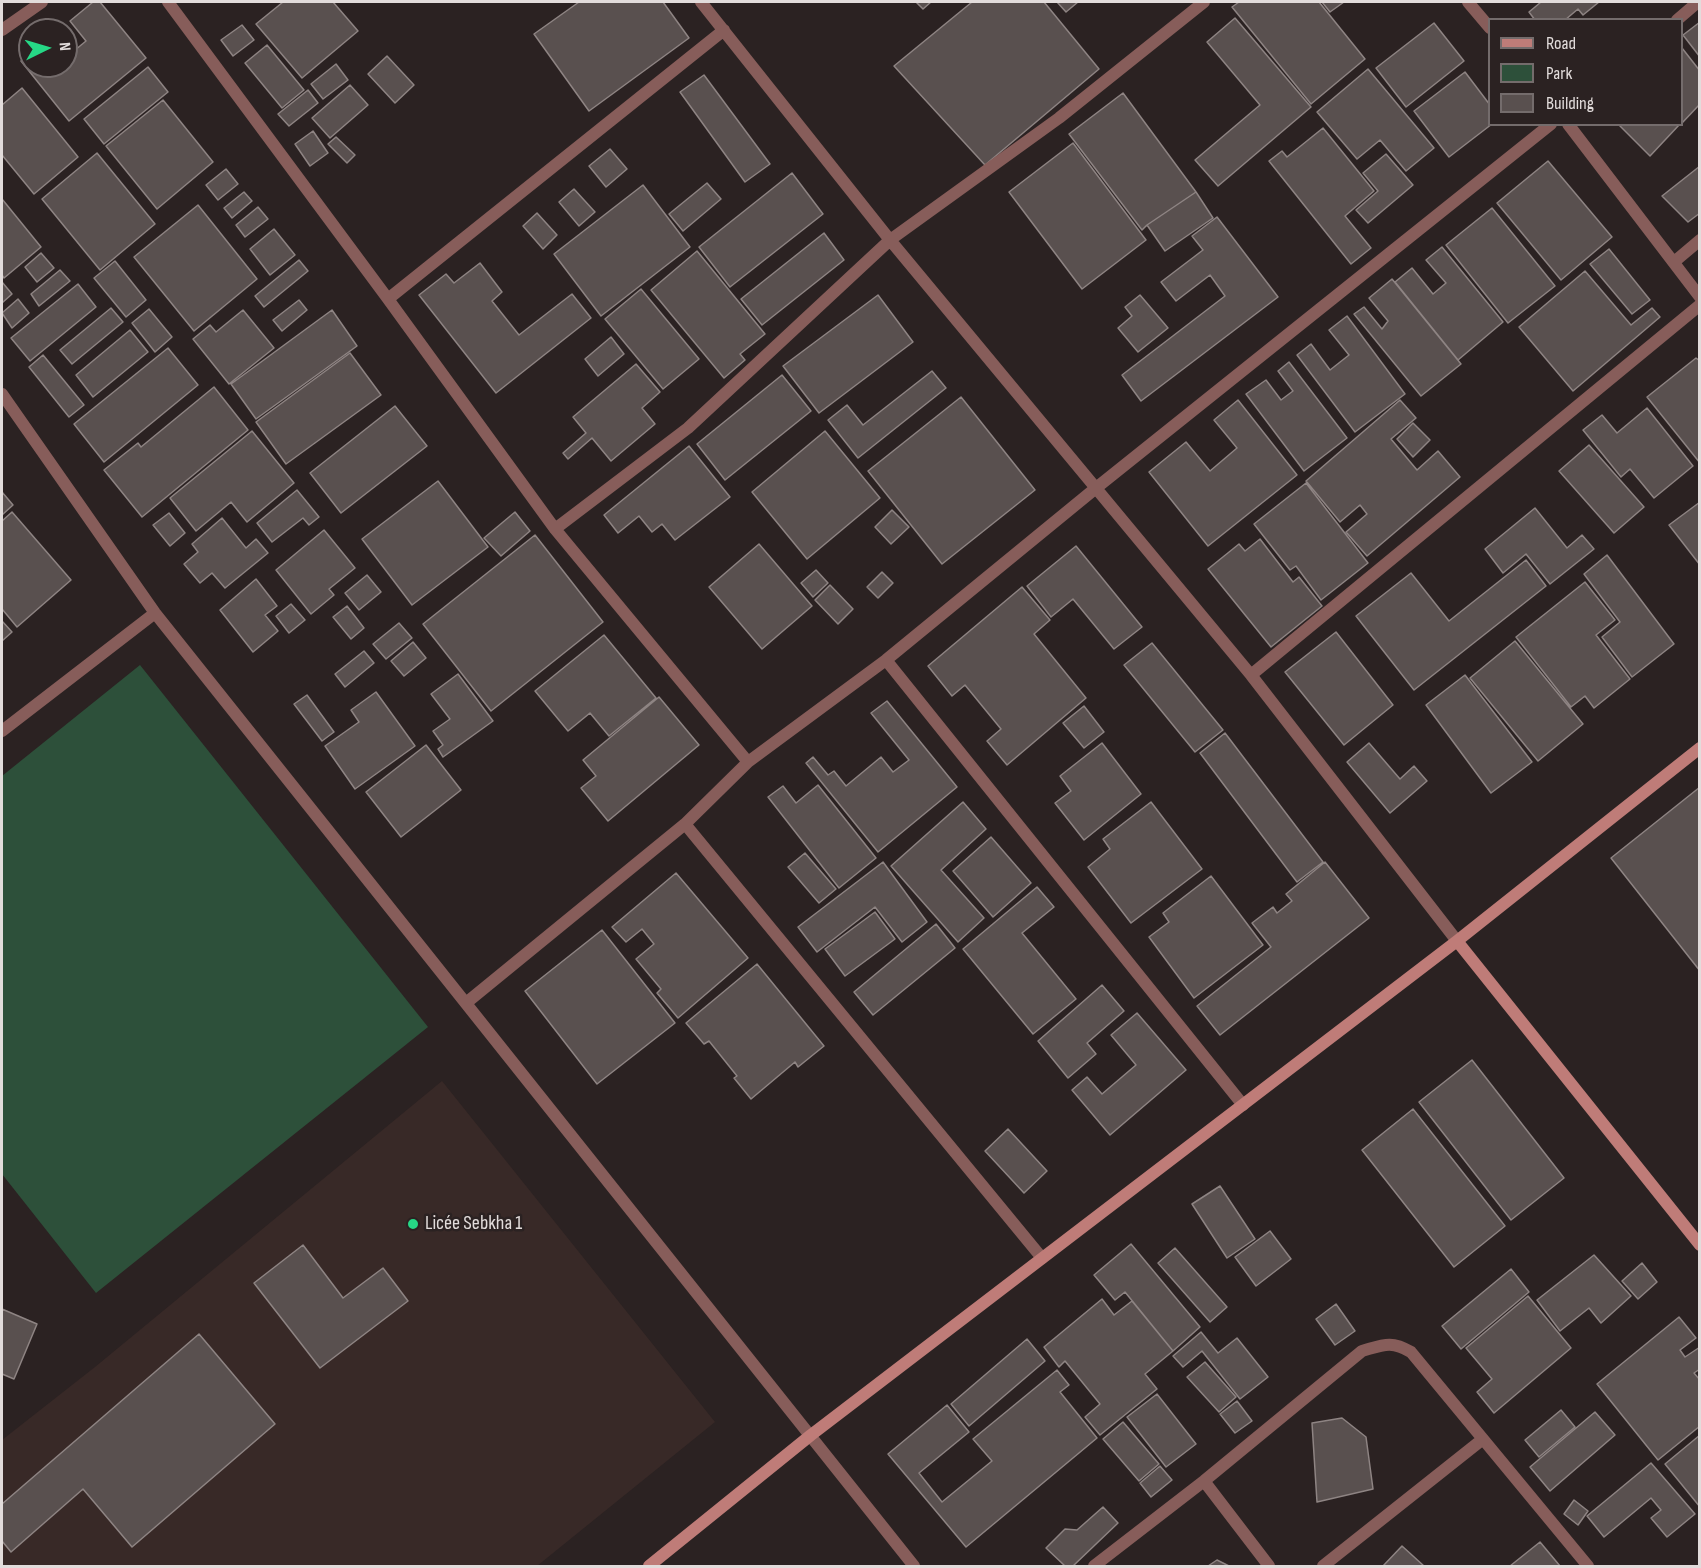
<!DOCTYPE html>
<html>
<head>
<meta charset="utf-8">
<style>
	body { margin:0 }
	#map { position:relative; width:1701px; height:1568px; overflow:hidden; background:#2b2222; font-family:"Sofia Sans Condensed",sans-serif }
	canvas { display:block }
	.frame { position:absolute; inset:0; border:3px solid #e2dcdb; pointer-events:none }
	.legend { position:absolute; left:1488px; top:18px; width:195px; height:108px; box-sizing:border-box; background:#2b2222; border:2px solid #746c6c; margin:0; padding:8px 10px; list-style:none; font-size:18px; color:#e2dcdb }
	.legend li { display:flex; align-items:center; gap:12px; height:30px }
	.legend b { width:30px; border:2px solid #746c6c }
	.north { position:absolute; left:18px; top:18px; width:60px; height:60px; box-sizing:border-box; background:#2b2222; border:2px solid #746c6c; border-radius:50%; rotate:85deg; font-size:16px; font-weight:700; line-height:24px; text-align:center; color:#e2dcdb }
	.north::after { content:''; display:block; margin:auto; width:21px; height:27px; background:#26d886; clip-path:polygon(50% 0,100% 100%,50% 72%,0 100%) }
</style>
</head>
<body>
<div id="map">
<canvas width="1701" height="1568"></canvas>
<div class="frame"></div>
<ul class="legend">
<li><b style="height:8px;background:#bf7c78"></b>Road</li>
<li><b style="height:16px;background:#2d503a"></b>Park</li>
<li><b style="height:16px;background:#59504f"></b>Building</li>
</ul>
<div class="north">N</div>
</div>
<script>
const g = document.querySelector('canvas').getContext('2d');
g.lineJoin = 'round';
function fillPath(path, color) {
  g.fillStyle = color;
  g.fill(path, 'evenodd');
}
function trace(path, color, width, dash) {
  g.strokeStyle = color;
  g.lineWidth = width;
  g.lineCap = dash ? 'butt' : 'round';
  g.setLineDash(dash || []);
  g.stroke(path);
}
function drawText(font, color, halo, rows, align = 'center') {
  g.font = font + ' "Sofia Sans Condensed",sans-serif';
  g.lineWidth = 5;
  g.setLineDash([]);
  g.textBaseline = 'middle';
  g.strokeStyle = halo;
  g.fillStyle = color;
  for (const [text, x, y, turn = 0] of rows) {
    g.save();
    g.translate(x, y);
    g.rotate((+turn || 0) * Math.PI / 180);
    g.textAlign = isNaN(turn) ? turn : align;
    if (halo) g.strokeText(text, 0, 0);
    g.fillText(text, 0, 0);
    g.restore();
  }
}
fillPath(new Path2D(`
	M442,1081l273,341 -178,144h-535v-126l93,-73z`), '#382927');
fillPath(new Path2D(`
	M140,665l288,362 -332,266 -94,-119v-398z`), '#2d503a');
const building = new Path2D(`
	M93,2h7l46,56 -77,63 -48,-60 9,-8v13h36v-16l3,5 17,-14 -16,-20z
	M283,2h50l25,29 -56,47 -46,-54z
	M579,2h84l26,36 -100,73 -55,-77z
	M916,2h15l-8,7z
	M972,2h72l55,67 -114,96 -91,-99z
	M1057,2h21l-12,10z
	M1239,2h80l46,57 -54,45 -79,-97z
	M1322,2h22l-14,10z
	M1541,2h58l-16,13 -5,-6 -13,11h-30l-6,-8z
	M1235,18l76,89 -93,79 -23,-26 65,-55 -53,-63z
	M1700,22v35l-17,-22z
	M1434,23l30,38 -58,46 -30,-39z
	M242,25l12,15 -21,16 -12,-16z
	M267,45l37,45 -22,18 -37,-45z
	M1682,48l18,23v33l-18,19z
	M387,56l27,29 -19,18 -27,-29z
	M336,64l12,16 -25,19 -12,-15z
	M148,67l20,25 -64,52 -20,-25z
	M1368,69l66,79 -28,23 -26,-31 -23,19 -40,-47z
	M1465,72l25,33v19h2l-43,33 -35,-46z
	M704,75l66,89 -25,18 -65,-90z
	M350,85l18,20 -38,33 -18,-20z
	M22,88l56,69 -44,37 -32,-39v-50z
	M308,90l10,13 -29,23 -11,-12z
	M1123,93l73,99 -49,33 -5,5 -73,-96z
	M163,100l50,62 -56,47 -51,-63z
	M1618,124h62l-30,32z
	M1323,128l51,63 -29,25 26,32 -20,16 -82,-103 13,-10 5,6z
	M313,131l15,22 -18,13 -15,-22z
	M336,137l19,18 -8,8 -19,-19z
	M1073,143l73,97 -64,49 -73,-97z
	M610,149l17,20 -21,18 -17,-21z
	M97,153l58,71 -55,46 -58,-71z
	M1386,154l27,31 -45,38 -12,-13 22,-19 -15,-18z
	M1548,161l64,76 -51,43 -64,-77z
	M1700,166v47l-12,9 -26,-26z
	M226,169l12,15 -20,16 -12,-15z
	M792,173l31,41 -93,73 -31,-40z
	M707,183l14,16 -38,32 -14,-17z
	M643,185l47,62 -89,69 -47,-62z
	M574,189l21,23 -16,14 -20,-24z
	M244,192l8,9 -20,17 -8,-10z
	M1196,192l17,26 -48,33 -18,-26z
	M2,199l39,48 -37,31 -2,-3z
	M198,205l59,74 -63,52 -60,-74z
	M258,207l10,12 -23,18 -9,-12z
	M1492,208l63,78 -47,37 -62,-78z
	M537,213l20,22 -14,14 -20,-23z
	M1217,217l61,80 -137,104 -19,-26 103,-79 -15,-21 -34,26 -15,-19 42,-32 -11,-14z
	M274,229l21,26 -25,20 -20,-26z
	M824,233l20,27 -82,65 -21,-26z
	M1442,247l61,75 -45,38 -63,-78 17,-14 21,26 13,-11 -20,-23z
	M1609,249l41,51 -18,14 -42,-50z
	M697,251l68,83 -25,20 5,6 -21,18 -73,-88z
	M41,253l13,15 -17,14 -12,-15z
	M299,260l9,11 -44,36 -9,-11z
	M115,261l31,39 -20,17 -32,-39z
	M480,263l22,29 -10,9 27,34 53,-41 19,24 -95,75 -77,-98 27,-21 8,9z
	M60,270l10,11 -31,25 -8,-12z
	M1585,271l46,54 21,-17 8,9 -87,74 -54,-64z
	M1392,279l69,85 -40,32 -67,-82 10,-7 18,22 6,-8 -19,-23z
	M2,282l10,12 -10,9z
	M78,284l18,23 -66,54 -19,-23z
	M641,289l58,70 -36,30 -58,-70z
	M878,295l35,47 -94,71 -36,-47z
	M1140,295l28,33 -30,24 -20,-24 14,-12 -7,-9z
	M18,299l11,14 -17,15 -10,-15z
	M299,300l8,10 -25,21 -9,-11z
	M111,308l12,14 -51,42 -12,-14z
	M149,309l23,28 -17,15 -23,-29z
	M243,310l31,38 -45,36 -36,-45 17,-14 6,7z
	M332,310l25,36 -101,73 -25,-35z
	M1347,316l58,78 -50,38 -58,-77 14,-11 19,26 19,-15 -20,-25z
	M130,330l18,22 -55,45 -17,-22z
	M611,337l13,17 -26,22 -13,-17z
	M168,348l30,37 -94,77 -30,-38z
	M350,353l31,42 -95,69 -30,-42z
	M43,355l41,50 -15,12 -40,-50z
	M1696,358l4,3v102l-53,-66z
	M1289,362l58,76 -43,33 -58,-77 20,-14 15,20 12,-9 -15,-20z
	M636,364l24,28 -18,16 13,16 -44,37 -19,-23 -24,21 -5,-6 23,-20 -13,-16z
	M932,371l14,17 -88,70 -30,-38 19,-15 16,20z
	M782,375l29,36 -86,69 -28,-36z
	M214,387l34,43 -106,87 -38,-47 34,-27 3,4z
	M961,397l74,93 -93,74 -74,-93z
	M1238,400l59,75 -89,71 -59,-74 37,-30 24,29 27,-23 -23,-28z
	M1400,400l16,18 -25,21 26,31 21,-19 22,26 -93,79 -21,-24 21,-18 -7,-9 -20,17 -34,-41z
	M395,406l32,40 -86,67 -31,-40z
	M1647,408l46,58 -39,32 -24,-29 -9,8 -38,-47 19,-15 15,18z
	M1413,423l17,17 -17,17 -16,-18z
	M252,431l42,52 -47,39 -16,-20 -35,29 -26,-33z
	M825,431l55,67 -73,61 -55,-67z
	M1589,445l55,62 -30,26 -55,-62z
	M689,446l41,51 -55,43 -13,-16 -10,8 -13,-16 -21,17 -14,-18z
	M438,481l50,66 -76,58 -50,-66z
	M1306,483l62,80 -47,37 -25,-34 -6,4 -36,-46z
	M297,490l22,27 -10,8 -6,-7 -31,24 -15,-19z
	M2,492l11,13 -11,10z
	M1700,502v63l-31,-40z
	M1535,508l32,40 15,-13 12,14 -44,35 -24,-30 -23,19 -18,-24z
	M892,510l17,17 -18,17 -16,-17z
	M12,512l59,68 -54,47 -15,-18v-88z
	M515,512l15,19 -29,25 -17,-18z
	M169,513l16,20 -15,13 -17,-21z
	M222,518l24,30 10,-9 12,14 -43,35 -13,-15 -12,10 -16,-19 14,-12 -6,-8z
	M324,530l31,38 -26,21 5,6 -23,19 -35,-44z
	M535,535l68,87 -112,89 -68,-87z
	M1260,539l33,43 6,-5 23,29 -51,41 -63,-78 31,-25 6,7z
	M759,544l53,62 -50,43 -53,-62z
	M1076,546l66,81 -28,22 -41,-50 -22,18 -24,-31z
	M1607,555l67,89 -42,33 -30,-40 18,-15 -36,-48z
	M1526,560l20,26 -132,104 -58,-74 55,-43 38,48z
	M816,570l12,13 -15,14 -12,-14z
	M882,572l11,11 -15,15 -11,-11z
	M367,575l14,17 -22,18 -14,-17z
	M256,579l21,27 -12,9 13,16 -25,21 -33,-42z
	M1585,582l30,38 -19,15 34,44 -36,29 -9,-12 -14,11 -55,-70z
	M830,585l23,24 -15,15 -23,-24z
	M1022,587l28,33 -16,14 52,64 -79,67 -20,-24 14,-12 -36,-44 -13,11 -24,-30z
	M291,604l14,16 -16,13 -13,-17z
	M347,606l17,22 -13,11 -18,-22z
	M2,621l10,11 -10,9z
	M399,623l13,15 -26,21 -13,-15z
	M1336,632l57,73 -49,40 -59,-73z
	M604,635l52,63 -47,38 -19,-23 -22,18 -33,-40z
	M1515,641l68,83 -45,37 -68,-83z
	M413,642l13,16 -22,18 -13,-15z
	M1152,643l71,87 -28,22 -71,-87z
	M364,651l10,12 -29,24 -10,-13z
	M458,674l35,47 -50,36 -5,-8 5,-4 -10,-14 17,-12 -19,-25z
	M1465,675l67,87 -41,31 -65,-88z
	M376,692l39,54 -60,43 -30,-43 34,-24 -8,-12z
	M307,695l27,37 -12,9 -28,-37z
	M659,697l40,48 -91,76 -27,-33 15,-12 -13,-16z
	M887,701l70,86 -79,65 -72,-89 7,-6 15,18 6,-4 12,15 35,-29 12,15 16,-12 -38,-47z
	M1084,706l20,26 -20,16 -21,-25z
	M1225,733l98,129 -26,20 -97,-129z
	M1102,743l39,51 -57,46 -29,-37 16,-12 -11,-15z
	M1369,743l31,36 14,-13 13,15 -37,32 -43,-51z
	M426,745l35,45 -60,47 -35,-45z
	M818,785l58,73 -37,30 -71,-91 15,-11 13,17z
	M1700,787v184l-89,-113z
	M963,802l23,27 -45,41 43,48 -26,24 -67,-76z
	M1151,802l51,67 -71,54 -43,-56 22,-18 -7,-10z
	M991,837l40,46 -38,34 -40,-46z
	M805,853l31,36 -17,14 -31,-36z
	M883,862l44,60 -25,20 -27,-35 -58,45 -19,-25z
	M1325,862l44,56 -149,117 -23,-29 74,-59 -19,-24 21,-16 4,6 15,-12 -6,-7z
	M676,873l72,85 -70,60 -21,-25 4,-4 -25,-30 18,-15 -12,-15 -16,13 -14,-15z
	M1211,876l52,69 -69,53 -45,-61 20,-15 -6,-9z
	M1037,887l17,20 -32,26 54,66 -43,35 -70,-85z
	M875,912l20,27 -50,37 -20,-27z
	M936,924l19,24 -82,67 -19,-23z
	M602,930l73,93 -78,61 -72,-93z
	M757,964l67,82 -26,21 -3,-5 -44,37 -17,-21 3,-2 -28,-35 -5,3 -18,-21z
	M1102,985l22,26 -37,32 9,11 -28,24 -30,-37z
	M1137,1013l49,57 -76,65 -38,-45 15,-13 15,17 34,-29 -25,-30z
	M1472,1060l92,118 -53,42 -92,-118z
	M1413,1109l92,117 -51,41 -92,-117z
	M1008,1129l39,42 -23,22 -39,-42z
	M1220,1186l35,53 -28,19 -35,-54z
	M1270,1231l21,28 -35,27 -21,-29z
	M1131,1244l69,83 -27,24 -48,-59 -10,8 -21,-25z
	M303,1245l40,53 40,-30 25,33 -88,67 -66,-85z
	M1175,1248l52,59 -17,15 -52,-59z
	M1594,1255l37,41 -30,27 -12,-15 -29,23 -23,-31z
	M1642,1263l15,19 -19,17 -16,-18z
	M1511,1269l18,23 -68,57 -19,-23z
	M1528,1296l43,52 -77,65 -17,-21 15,-13 -26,-31z
	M1102,1299l12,16 18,-14 41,50 -28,23 12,15 -57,46 -15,-18 15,-13 -35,-43 -6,6 -15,-20z
	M1336,1304l19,27 -20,14 -19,-26z
	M2,1309l35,15 -23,55 -12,-5z
	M1679,1317l17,21 -16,12 5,7 15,-10v22l-6,4 6,7v46l-42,34 -61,-76z
	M1201,1332l17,21 19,-15 31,39 -28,22 -38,-48 -19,16 -10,-11z
	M199,1334l76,90 -143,123 -49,-58 -72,63 -9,-11v-37z
	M1027,1339l18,22 -76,65 -18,-22z
	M1205,1362l31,35 -17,15 -32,-35z
	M1057,1370l12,15 -9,7 37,46 -131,109 -78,-93 59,-49 22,27 -50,41 23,29 50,-41 -19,-22z
	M1157,1394l39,50 -30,23 -39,-50z
	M1237,1401l15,20 -17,12 -15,-19z
	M1561,1410l14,17 -36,30 -14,-17z
	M1595,1412l20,23 -65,56 -20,-24z
	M1342,1418l24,19 7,52 -56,13 -5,-79z
	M1123,1422l36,42 -20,17 -36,-42z
	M1700,1435v72l-35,-43z
	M1651,1463l44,51 -28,23 -16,-19 10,-8 -10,-12 -47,39 -17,-21z
	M1160,1466l12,14 -21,17 -11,-14z
	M1574,1500l14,11 -10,14 -14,-11z
	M1103,1507l15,16 -45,43h-8l-19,-18 19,-19 12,1z
	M1540,1542l20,24h-50z
	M1402,1546l22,20h-41z
	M1217,1560l12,6h-21z`);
fillPath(building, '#59504f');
trace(building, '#8e8483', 1.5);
trace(new Path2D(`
	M168,2l220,297 167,230 193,233
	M701,2l189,238 361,435 206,266
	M1468,2l22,26
	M1677,20l21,-18
	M2,30l40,-28
	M1568,124l132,173
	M1674,262l26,-22
	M388,299l336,-269
	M2,394l153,219 759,953
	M555,529l133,-101 202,-188 169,-122 145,-116
	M886,660l357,445
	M1251,675l449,-370
	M2,731l153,-118
	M685,824l357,434
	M466,1003l219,-179 63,-62 138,-102 210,-172 455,-364
	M1204,1481l65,85
	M1094,1566l110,-85 158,-130c21,-6 29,-11 49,1l177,214
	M1323,1566l160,-127`), '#875d5a', 12);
trace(new Path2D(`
	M1457,941l243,304
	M649,1566l162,-131 646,-494 243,-193`), '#bf7c78', 12);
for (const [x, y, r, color] of [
	[413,1224,6,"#26d886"]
]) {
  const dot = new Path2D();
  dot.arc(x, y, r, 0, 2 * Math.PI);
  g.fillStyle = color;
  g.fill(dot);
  trace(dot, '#2b2222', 2);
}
drawText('20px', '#e2dcdb', '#2b2222', [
	["Licée Sebkha 1",425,1224]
], 'left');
</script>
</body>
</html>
